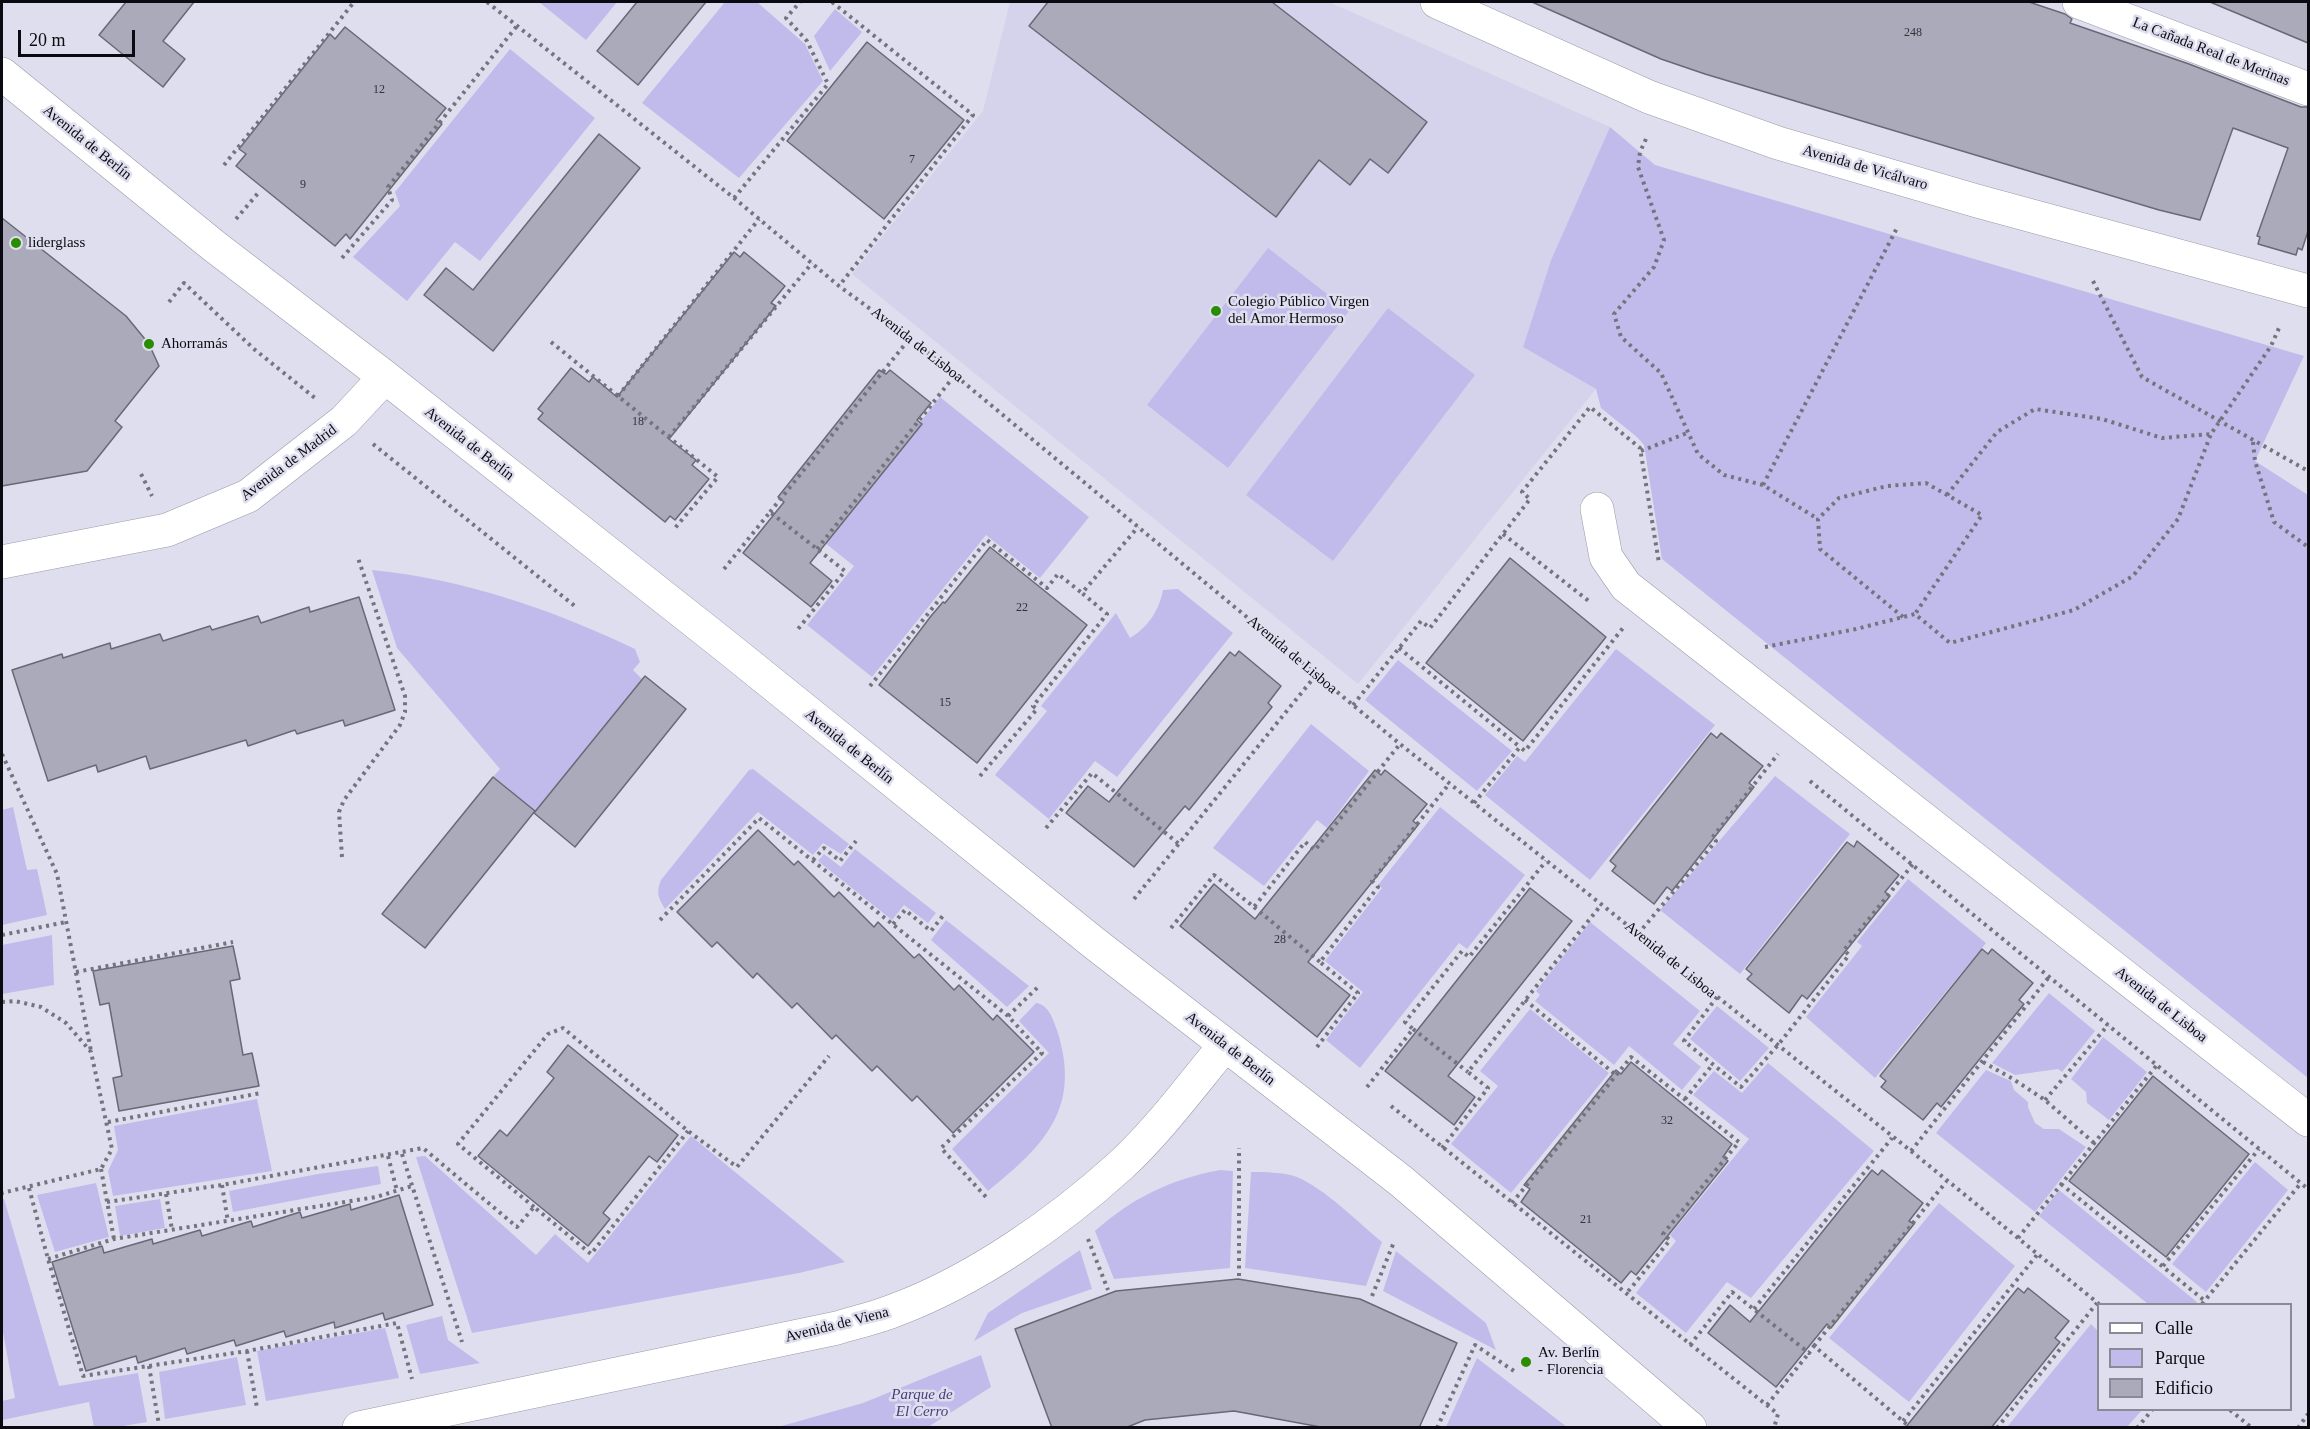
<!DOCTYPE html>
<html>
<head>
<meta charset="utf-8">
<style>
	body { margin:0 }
	#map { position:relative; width:2310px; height:1429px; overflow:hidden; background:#dfdeee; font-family:"Times New Roman",serif }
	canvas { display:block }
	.frame { position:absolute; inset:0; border:3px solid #0b0a10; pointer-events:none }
	.legend { position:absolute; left:2097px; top:1303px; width:195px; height:108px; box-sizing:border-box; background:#dfdeee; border:2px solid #8a8995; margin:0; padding:8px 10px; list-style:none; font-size:18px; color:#0b0a10 }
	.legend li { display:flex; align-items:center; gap:12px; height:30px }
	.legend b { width:30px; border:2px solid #8a8995 }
	.scale { position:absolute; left:18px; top:30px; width:117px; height:27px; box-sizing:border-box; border:3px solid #0b0a10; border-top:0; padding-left:8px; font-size:18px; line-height:21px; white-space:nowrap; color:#0b0a10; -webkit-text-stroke:4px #dfdeee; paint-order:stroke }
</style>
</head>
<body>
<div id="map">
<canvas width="2310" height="1429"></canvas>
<div class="frame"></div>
<ul class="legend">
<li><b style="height:8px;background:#fff"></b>Calle</li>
<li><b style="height:16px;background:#c0bbea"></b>Parque</li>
<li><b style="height:16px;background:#abaaba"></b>Edificio</li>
</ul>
<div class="scale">20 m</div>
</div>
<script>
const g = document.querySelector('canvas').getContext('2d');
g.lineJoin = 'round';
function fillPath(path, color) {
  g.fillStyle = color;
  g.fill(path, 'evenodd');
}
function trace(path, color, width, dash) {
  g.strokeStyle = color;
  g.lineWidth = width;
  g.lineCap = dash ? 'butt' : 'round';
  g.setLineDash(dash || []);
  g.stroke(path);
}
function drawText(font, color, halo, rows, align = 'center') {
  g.font = font + ' "Times New Roman",serif';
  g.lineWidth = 5;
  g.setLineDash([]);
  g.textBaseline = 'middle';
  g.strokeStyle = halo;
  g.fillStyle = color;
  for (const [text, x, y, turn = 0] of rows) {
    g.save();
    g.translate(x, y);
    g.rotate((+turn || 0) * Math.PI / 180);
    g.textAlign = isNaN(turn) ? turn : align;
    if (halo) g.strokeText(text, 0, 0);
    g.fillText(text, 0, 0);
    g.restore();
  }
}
fillPath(new Path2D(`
	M1010,2h319l281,125 -59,133 -28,87 73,42 -238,295 -506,-410 131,-163z`), '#d5d3eb');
fillPath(new Path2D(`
	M539,2h78l-31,38z
	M725,2h32l48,42 18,37 -84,97 -97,-75z
	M835,9l27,23 -32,39 -16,-35z
	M510,49l85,69 -115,143 -25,-19 -48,59 -54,-44 47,-51 -5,-14z
	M1610,127l45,38 649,191 -49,105 53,34v583l-646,-519 -18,-114 -7,-8 -36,-29 -5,-19 -73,-42 28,-87z
	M1268,248l81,63 -121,157 -81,-63z
	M1388,308l87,67 -142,186 -87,-66z
	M940,397l149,120 -49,61 -54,-43 -114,142 -65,-52 47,-59 -29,-23z
	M372,570c92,9 179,39 263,79l5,13 -7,8 9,9 -107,133 -42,-35 7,-8 -103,-121z
	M1178,589l55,44 -116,144 -22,-16 -46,58 -54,-44 52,-64 -6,-5 75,-93 14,25c18,-11 29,-27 33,-48z
	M1616,649l99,76 -125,155 -105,-85 32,-39 8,6z
	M1398,660l114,91 -35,40 -112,-91z
	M1311,724l58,47 -42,57 -10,-8 -53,66 -51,-38z
	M753,769l96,75 -8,10 -18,-11 -10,12 -55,-43 -93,97c-7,-11 -9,-17 -4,-29l88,-110z
	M1775,776l75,58 -110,140 -80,-64z
	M13,807l14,63 10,-1 10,46 -45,10v-115z
	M1440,807l85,68 -58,74 -8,-6 -99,125 -34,-28 37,-48 -38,-31 57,-73 -4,-3z
	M855,849l81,64 -8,10 -24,-18 -12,15 -74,-59 6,-7 17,13z
	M1908,879l78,64 -111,135 -69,-61 56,-71 -5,-4z
	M946,920l83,66 -22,21 -76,-67z
	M1590,922l110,89 -27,33 28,23 -19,23 -53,-44 -15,19 -79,-64 5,-6 -4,-4z
	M52,935l2,50 -52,9v-49z
	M2049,993l46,38 -33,41 -4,-3 -43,6 -23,-12z
	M1036,1003c13,2 17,16 21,27 25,78 -12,115 -69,161l-36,-42 97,-96 -30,-32z
	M1717,1006l52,42 -29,33 -50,-42z
	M1530,1009l79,64 -98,120 -60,-49 47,-58 -18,-15z
	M2103,1037l44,35 -38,48 -22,-17 -1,-11 -15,-13z
	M1768,1063l106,88 -123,147 -24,-16 -41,51 -50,-40 40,-52 -6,-6 79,-96 -56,-44 21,-24 28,22z
	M1986,1070l25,11 3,9 14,12v5l7,16 9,6h15l27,18 -51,65 -99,-79z
	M257,1099l15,72 -159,25 -5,-25 10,-21 -4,-24z
	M691,1136l154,126 -46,11 -327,60 -56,-176 9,-1 111,99 19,-21 33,29z
	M2255,1162l33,28 -82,102 -34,-28z
	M378,1166l3,18 -148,28 -4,-21 89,-17z
	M1220,1170l13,1 -3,97 -116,11 -19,-48c37,-33 76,-52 125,-61z
	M1251,1172c15,0 31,0 46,5 27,11 62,46 85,65l-16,44 -121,-18z
	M96,1183l13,54 -54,15 -18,-57z
	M2059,1190l138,112 -2,2h-47l-109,-88z
	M2,1199h2l55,187 79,-13 9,49 -30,5h-23l-5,-25 -87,18v-19l13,-3 -13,-71z
	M160,1199l5,29 -45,8 -5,-30z
	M1939,1203l76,63 -106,136 -80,-64z
	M1080,1250l12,39 -70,24 -48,28 14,-28z
	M1396,1251l90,72 10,27 -113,-59z
	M442,1316l6,24 32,23 -60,11 -14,-49z
	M2091,1324l7,7v79h44l-15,17h-120z
	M385,1328l14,50 -133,23 -9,-50z
	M981,1355l10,32 -63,40h-150l85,-24z
	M237,1357l9,48 -81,14 -6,-47z
	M1477,1358l90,69h-121z`), '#c0bbea');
const building = new Path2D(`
	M126,2h68l-31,39 22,18 -22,28 -64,-52z
	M637,2h69l-68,83 -41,-34z
	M1048,2h224l155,120 -39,51 -18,-14 -20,26 -31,-25 -43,57 -247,-191z
	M1532,2h497l36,12 7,5 -2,4 119,41 112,43h7v124l-6,19 -4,-2 -2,7 -38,-11 2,-7 -3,-1 31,-88 -55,-20 -33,92 -41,-10 -454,-136 -44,-15z
	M2210,2h98v41z
	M345,27l101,81 -10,12 6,4 -92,115 -4,-5 -11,12 -99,-80 10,-12 -7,-5 91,-115 5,5z
	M867,42l97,78 -80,99 -97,-78z
	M599,134l41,34 -147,183 -69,-56 22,-27 27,22z
	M2,218l124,98 23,28 10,22 -44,55 7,6 -35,44 -85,15z
	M734,252l6,5 4,-5 41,34 -14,17 5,3 -107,133 27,21 -4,5 17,14 -34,41 -5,-4 -5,6 -127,-103 5,-6 -5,-4 33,-41 18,14 4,-5 24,20z
	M879,370l7,4 4,-4 41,33 -14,17 5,4 -112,139 22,18 -21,26 -68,-54 41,-51 -6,-5z
	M990,547l97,78 -110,138 -98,-78 52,-69 12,-14 2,1z
	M1510,558l96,79 -83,104 -97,-78z
	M359,597l36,113 -50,16 -2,-6 -46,14 -2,-4 -47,16 -2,-6 -96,29 -4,-13 -48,16 -2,-7 -48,16 -36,-111 50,-16 1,4 47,-15 1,6 49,-15 3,7 47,-15 2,4 46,-14 3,7 48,-16 1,5z
	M1239,651l42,35 -13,17 4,4 -83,103 -4,-4 -51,61 -68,-54 22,-27 21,16 121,-150 5,4z
	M645,676l41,33 -111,138 -41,-34z
	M1711,733l6,5 4,-5 42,33 -14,17 5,4 -82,104 -5,-4 -13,17 -42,-33 4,-5 -6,-5z
	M1375,770l6,5 4,-5 42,34 -14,17 5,4 -110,137 42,33 -33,42 -137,-111 34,-42 41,35z
	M493,777l42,34 -110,137 -43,-34z
	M758,830l36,35 4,-4 36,36 5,-5 35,35 4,-5 36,36 5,-4 35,36 5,-5 34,35 4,-5 37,37 -81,81 -36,-37 -5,5 -35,-35 -5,5 -36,-36 -4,4 -35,-36 -5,5 -35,-35 -4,5 -36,-36 -5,5 -35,-35z
	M1857,841l42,34 -14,17 5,4 -83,103 -5,-4 -13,18 -42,-34 5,-5 -6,-5 101,-127 7,5z
	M1530,888l42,33 -124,155 27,21 -21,28 -69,-54z
	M233,946l7,33 -10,2 13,74 9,-2 7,33 -140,25 -6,-33 9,-2 -13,-73 -9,2 -7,-34z
	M1982,949l6,5 4,-5 41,34 -14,17 5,4 -83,103 -4,-4 -14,17 -42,-33 5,-6 -6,-5z
	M568,1045l110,90 -21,27 -8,-6 -46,57 7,6 -22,27 -110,-90 22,-26 7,6 22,-27 25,-31 -7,-6z
	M1631,1062l101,82 -9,13 5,4 -92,114 -5,-4 -10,12 -100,-81 9,-13 -6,-4 92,-115 5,4z
	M2153,1076l96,78 -83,103 -97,-76z
	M1872,1170l6,5 4,-5 41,33 -14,18 5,3 -83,104 -4,-4 -51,63 -68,-54 22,-28 20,17z
	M399,1195l34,110 -48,15 -2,-7 -48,15 -1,-6 -48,15 -2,-6 -48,15 -2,-6 -47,14 -2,-6 -47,15 -2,-7 -50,15 -34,-109 50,-16 2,7 48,-14 1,5 47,-14 2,6 49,-15 2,6 47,-15 2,6 48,-14 1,6z
	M1238,1279l122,20 97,44 -38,85h-93l-92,-17 -89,9 -20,8h-73l-37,-99 101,-38z
	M2018,1288l6,5 4,-5 41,33 -14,17 5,4 -69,86h-86z`);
fillPath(building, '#abaaba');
trace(building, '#696876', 1.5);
const minor = new Path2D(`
	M1437,2l212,95 129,46 199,58 331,90
	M2079,2l229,87
	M2,74l212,172 171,131 338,267 371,299 307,238 289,247
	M1597,509l9,48 20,29 682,534
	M2,562l165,-32 81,-34 96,-75 41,-44
	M359,1428l478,-100c20,-6 42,-11 61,-19 79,-30 160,-87 222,-143 39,-36 71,-80 105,-121`);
trace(minor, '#9a99a8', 34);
trace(new Path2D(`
	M487,2l247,196 105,88 71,52 490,406 511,407 188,153
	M832,2l141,113 -134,171
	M1646,139l-6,13 -2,15 26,73 -10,27 -40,47 7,23 40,36 37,81 26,21 39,10 55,34
	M224,165l130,-163
	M734,198l94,-114 -21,-43 -21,-23 14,-16
	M236,219l23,-27
	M342,258l50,-58 -4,-13 129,-161
	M2093,281l49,96 166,94
	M169,302l15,-19 70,66 61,49
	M551,342l167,135 -43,51
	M618,396l141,-177
	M669,437l143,-174
	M2253,442l2,19 19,61 34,25
	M373,444l203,163
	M1641,451l46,-18
	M141,474l11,22
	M1763,485l135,-259
	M1947,495l50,-63 38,-23 67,10 60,19 49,-4 60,-88 8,-18
	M770,512l140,-174
	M1503,534l87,68
	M817,549l138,-174
	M724,569l46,-57 75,59 -47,58
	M1903,617l-83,-68 -2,-30 21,-21 48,-12 39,-3 56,32 -67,99
	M1765,647l91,-18 59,-15 35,29 124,-33 59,-34 45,-57 33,-85
	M1399,648l121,99
	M870,686l117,-146 60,48 11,-14 24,19
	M1353,705l68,-84 9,7 100,-129 -8,-7 68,-85 50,41 19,115
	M2,754l55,120 34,177
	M980,776l57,-67 -4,-3 74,-92 -25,-21 56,-66
	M1810,781l498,408
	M1474,803l46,-56 5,4 98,-123
	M1046,828l46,-55 87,71
	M342,857l-3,-45 5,-12 56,-75 5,-13v-16l-47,-138
	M813,860l11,-12 16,13 16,-20
	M1134,899l182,-224
	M1254,907l66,55
	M660,920l99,-102 249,198 34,37 -101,95 45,49
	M893,924l12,-14 26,21 14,-18
	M1171,928l43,-53 40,32 51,-65 10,8 85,-106
	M1638,934l78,-93 -4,-3 66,-84
	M2,935l64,-13
	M76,972l157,-30
	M1717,997l-33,44 57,46 37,-42 71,-90 -5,-5 69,-86
	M1525,1000l91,75
	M2,1002l13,-1 26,6 25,16 25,29 21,97 -11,20 -99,24
	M1008,1016l30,-29
	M1413,1029l55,43
	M1317,1047l41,-54 -38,-31 58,-75 -6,-6 77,-97
	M1983,1062l30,17 32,21 49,43
	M1367,1087l46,-58 -8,-7 57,-71 7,6 77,-96
	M1685,1099l28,-35
	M2045,1100l63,-75
	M1391,1106l387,308 -4,14
	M108,1122l153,-29
	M1442,1148l46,-60 -20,-16 133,-167
	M1911,1151l138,-174
	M402,1154l60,188
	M388,1156l9,35
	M101,1169l13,70
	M2061,1184l144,117
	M222,1185l6,37
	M29,1188l19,71 35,117 164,-25 150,-28 15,56
	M166,1194l6,36
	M107,1202l115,-17 201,-37 94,79 17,-20 57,47 97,-123
	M1512,1203l119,-146 108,85 -76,92 7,6 -44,54
	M534,1207l-76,-63 90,-110 15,-6 125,103 49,36 92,-111
	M2018,1238l139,-173
	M1088,1239l20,51
	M48,1259l66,-20 262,-42 36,-11
	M2163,1266l96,-117
	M1239,1276v-128
	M1372,1296l22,-54
	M2202,1304l99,-121
	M1754,1309l138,-171
	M1690,1345l42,-53 77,61 5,-7 97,82
	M1814,1346l132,-164
	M247,1351l10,57
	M149,1366l10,59
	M1767,1405l42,-52
	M2230,1410l22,18
	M1903,1421l134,-166
	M1437,1428l38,-83 39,26
	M1997,1428l100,-125
	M2137,1428l15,-18
	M2298,1428l10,-14`), '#74737e', 4, [3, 4.5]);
trace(minor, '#fff', 33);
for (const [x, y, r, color] of [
	[16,243,6,"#2a8c00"],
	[1216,311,6,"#2a8c00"],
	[149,344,6,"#2a8c00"],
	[1526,1362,6,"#2a8c00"]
]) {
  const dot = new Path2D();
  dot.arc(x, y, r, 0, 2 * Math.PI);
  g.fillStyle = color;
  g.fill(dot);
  trace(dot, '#dfdeee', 2);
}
drawText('12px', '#33323a', null, [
	["248",1913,33],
	["12",379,90],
	["7",912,160],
	["9",303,185],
	["18",638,422],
	["22",1022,608],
	["15",945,703],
	["28",1280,940],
	["32",1667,1121],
	["21",1586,1220]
]);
drawText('15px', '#0b0a10', '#dfdeee', [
	["La Cañada Real de Merinas",2211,52,21],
	["Avenida de Berlín",87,143,39],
	["Avenida de Vicálvaro",1865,168,16],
	["Avenida de Lisboa",917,345,38],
	["Avenida de Berlín",469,444,38],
	["Avenida de Madrid",289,463,-37],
	["Avenida de Lisboa",1292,655,40],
	["Avenida de Berlín",849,747,39],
	["Avenida de Lisboa",1670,960,39],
	["Avenida de Lisboa",2161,1005,38],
	["Avenida de Berlín",1230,1049,38],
	["Avenida de Viena",837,1325,-14]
]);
drawText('15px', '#0b0a10', '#dfdeee', [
	["liderglass",28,243],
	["Colegio Público Virgen",1228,302],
	["del Amor Hermoso",1228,319],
	["Ahorramás",161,344],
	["Av. Berlín",1538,1353],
	["- Florencia",1538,1370]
], 'left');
drawText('italic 15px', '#473c78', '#dfdeee', [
	["Parque de",922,1395],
	["El Cerro",922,1412]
]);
</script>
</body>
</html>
